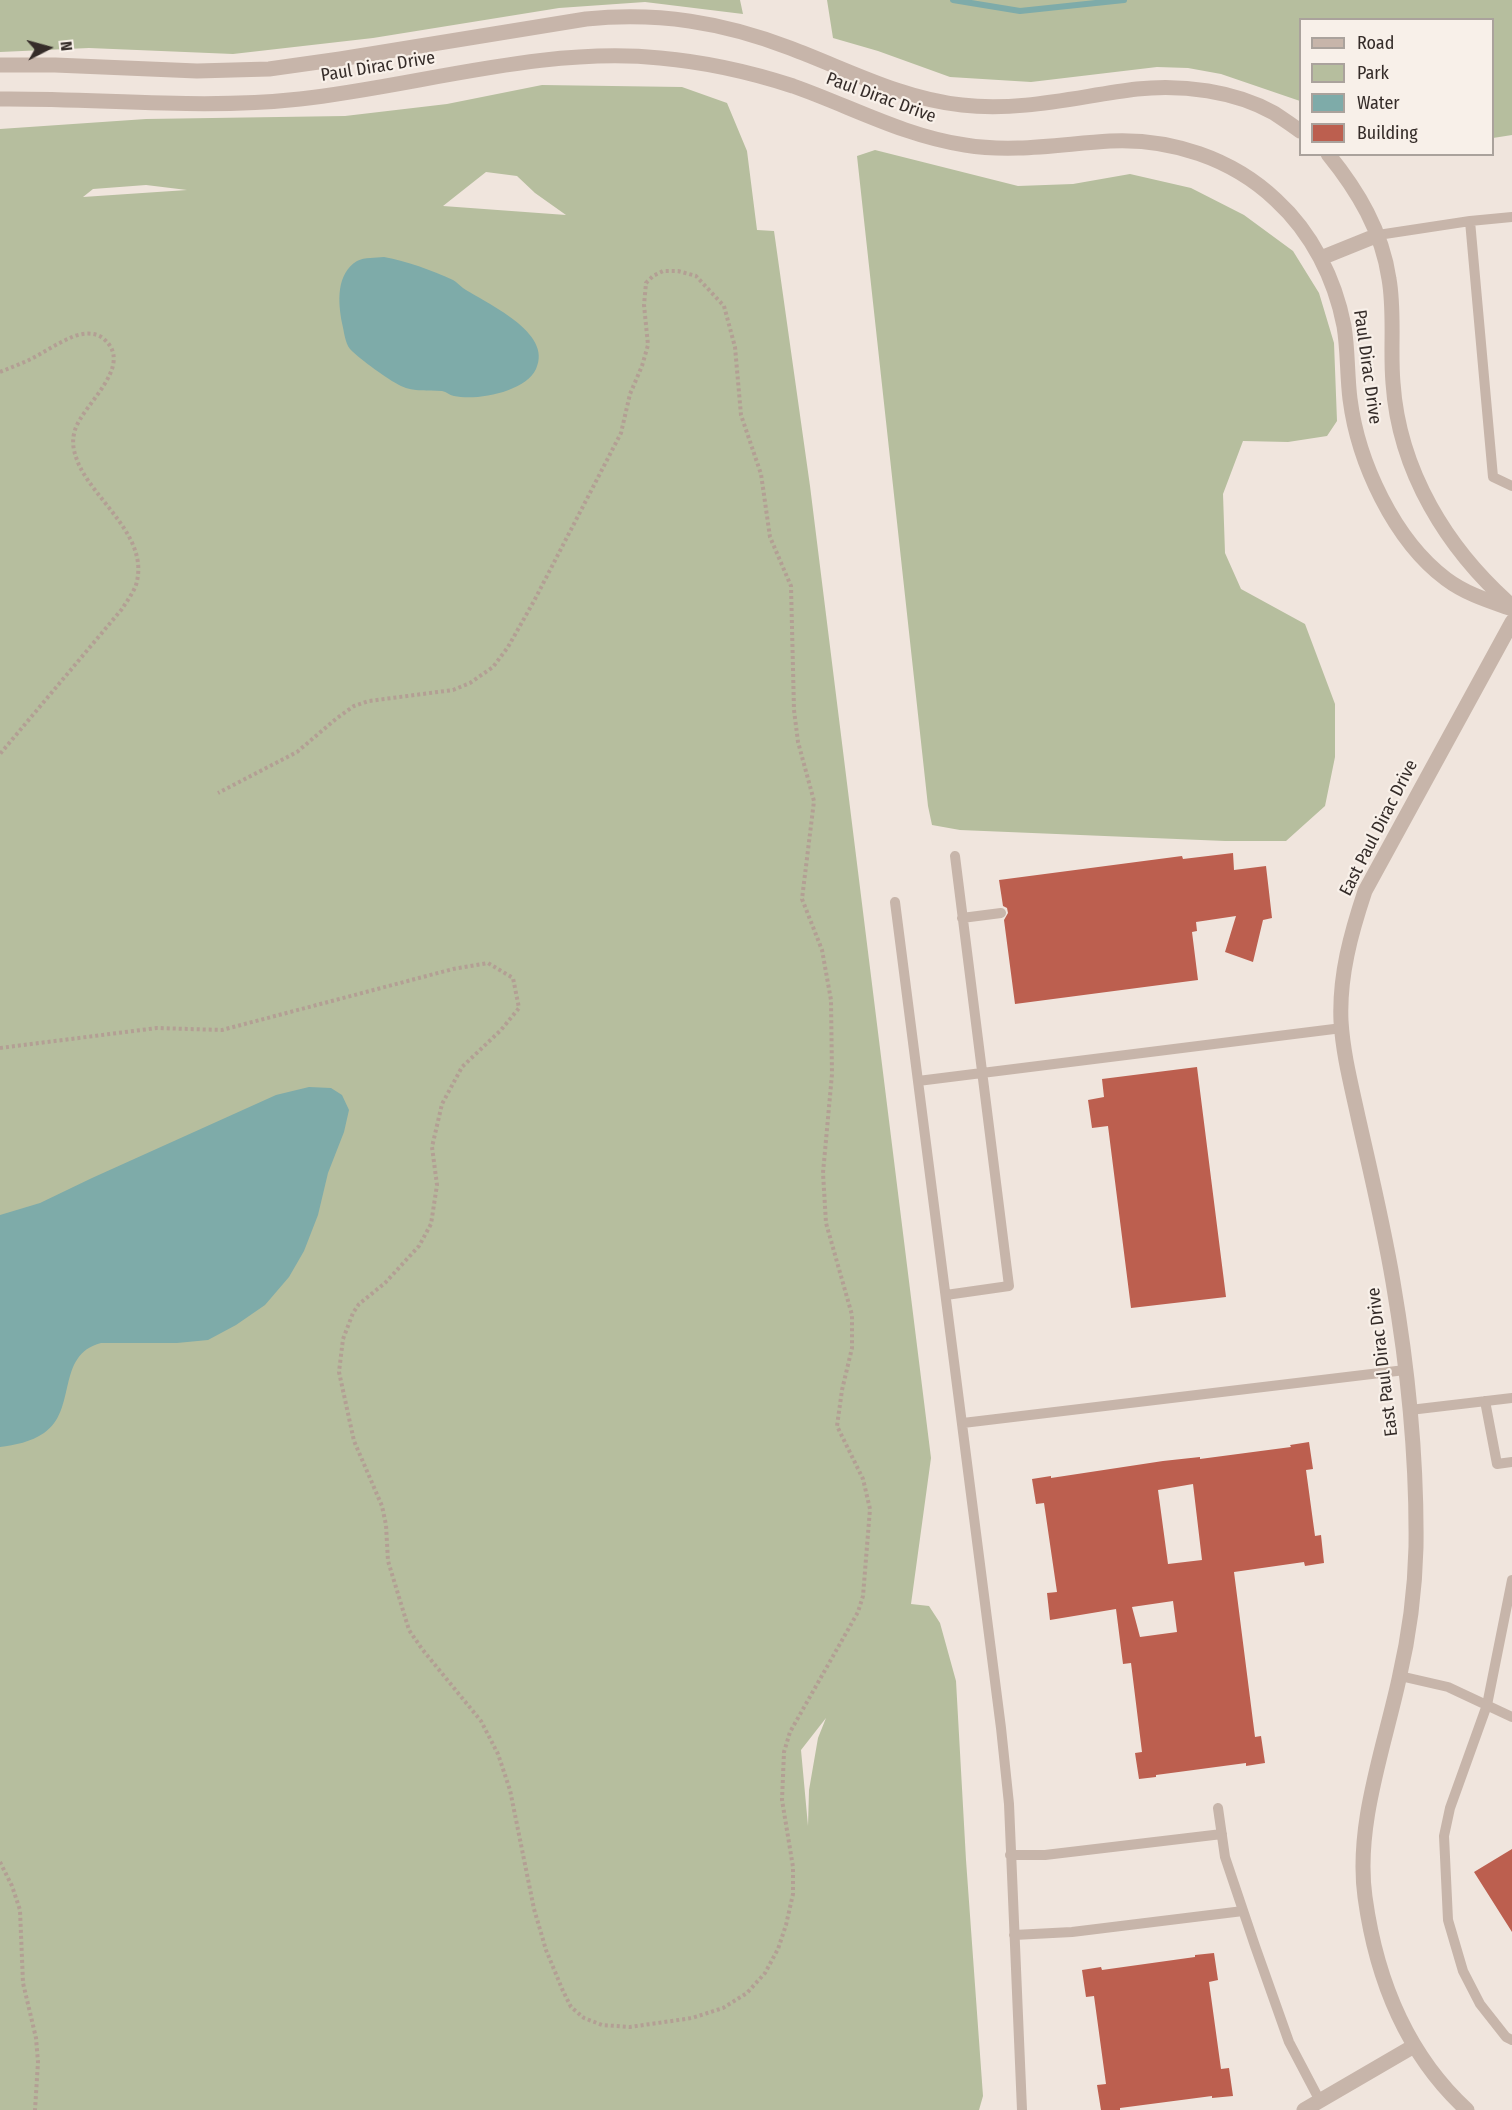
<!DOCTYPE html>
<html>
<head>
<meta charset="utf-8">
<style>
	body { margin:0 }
	#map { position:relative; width:1512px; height:2110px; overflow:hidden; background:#f0e5dd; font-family:"Fira Sans Condensed",sans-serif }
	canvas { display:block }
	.legend { position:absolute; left:1299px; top:18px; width:195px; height:138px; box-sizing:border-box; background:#f8f0e9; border:2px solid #aaa29c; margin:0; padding:8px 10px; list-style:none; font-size:18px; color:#352c29 }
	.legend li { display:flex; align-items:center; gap:12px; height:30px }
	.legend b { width:30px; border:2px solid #aaa29c }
	.north { position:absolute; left:18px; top:18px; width:60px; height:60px; -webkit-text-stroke:4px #f8f0e9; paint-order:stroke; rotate:84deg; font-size:16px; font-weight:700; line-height:24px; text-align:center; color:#352c29 }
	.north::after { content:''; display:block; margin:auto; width:21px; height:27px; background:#352c29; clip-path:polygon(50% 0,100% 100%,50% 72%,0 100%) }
</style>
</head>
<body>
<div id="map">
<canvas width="1512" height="2110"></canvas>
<ul class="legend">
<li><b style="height:8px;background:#c7b5aa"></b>Road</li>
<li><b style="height:16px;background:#b6be9e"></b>Park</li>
<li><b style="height:16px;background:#7eaba9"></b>Water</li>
<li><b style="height:16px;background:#bc5f4f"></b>Building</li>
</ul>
<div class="north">N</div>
</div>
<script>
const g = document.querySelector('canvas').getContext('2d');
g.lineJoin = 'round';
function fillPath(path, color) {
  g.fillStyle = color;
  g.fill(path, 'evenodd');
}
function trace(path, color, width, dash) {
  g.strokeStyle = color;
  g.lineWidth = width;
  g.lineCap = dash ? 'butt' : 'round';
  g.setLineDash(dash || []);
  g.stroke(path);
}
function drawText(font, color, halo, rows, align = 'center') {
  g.font = font + ' "Fira Sans Condensed",sans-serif';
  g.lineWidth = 4.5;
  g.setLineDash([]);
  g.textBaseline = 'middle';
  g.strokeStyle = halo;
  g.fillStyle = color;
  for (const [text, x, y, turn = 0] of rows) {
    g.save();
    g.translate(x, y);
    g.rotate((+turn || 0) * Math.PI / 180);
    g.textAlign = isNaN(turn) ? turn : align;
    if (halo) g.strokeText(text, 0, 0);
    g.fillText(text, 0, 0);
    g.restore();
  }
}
fillPath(new Path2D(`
	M0,0h740l3,14 -98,-12 -86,6 -186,30 -140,16 -144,-6 -89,4z
	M827,0h685v135l-19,3 -1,-118h-192v81l-79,-27 -33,-6 -31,-1 -126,15 -81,-5 -72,-26 -45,-13z
	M542,85l140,2 45,16 20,48 10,79 17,1 36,255 121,972 -20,146 18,2 11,17 16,58 10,179 17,236 -4,14h-979v-1981l146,-10 199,-3 102,-12zM486,172l31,4 18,17 31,22 -123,-9zM146,185l41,5 -104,7 10,-8zM826,1718l-8,20 -9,52 -1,36 -7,-76z
	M875,150l143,36 55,-2 57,-10 61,14 53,27 49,36 26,42 15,50 3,78 -10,15 -39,6 -45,-1 -20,53 2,59 16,36 64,35 30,80v53l-10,49 -39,35h-61l-265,-11 -28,-5 -4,-19 -71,-650z`), '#b6be9e');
fillPath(new Path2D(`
	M384,257c23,4 47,13 69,23 4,2 6,5 10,8 22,15 91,44 73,81 -11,23 -59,32 -82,27 -5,-1 -7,-4 -12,-5 -14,-1 -28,1 -41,-5 -14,-7 -40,-26 -51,-37 -5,-6 -6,-18 -8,-26 -4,-21 -6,-49 15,-62 8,-4 18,-3 27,-4z
	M309,1087l22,1 11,7 7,15 -5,22 -16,41 -10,42 -14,36 -15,26 -24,28 -29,20 -28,15 -31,3h-76c-46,12 -23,67 -57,90 -13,9 -29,12 -44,14v-232l40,-12 52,-25 184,-83z`), '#7eaba9');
trace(new Path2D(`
	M953,0l67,11 104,-11`), '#7eaba9', 6);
fillPath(new Path2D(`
	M1233,853l1,17 32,-4 6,52 -9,2 -10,42 -28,-10 11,-36 -40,6 1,9 -5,1 6,48 -183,24 -11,-84 4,-7 -1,-5 -4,-2 -4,-26 183,-24 1,3z
	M1197,1067l29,230 -95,11 -23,-182 -16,2 -4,-28 16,-3 -2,-18z
	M1309,1442l4,27 -7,1 9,66 6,-1 3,28 -19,3 -1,-4 -70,10 21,165 6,-1 4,27 -19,3v-3l-90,12v2l-17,2 -4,-26 7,-1 -11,-89 -8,1 -7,-55 -66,11 -3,-27 10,-1 -13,-89 -8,1 -4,-25 19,-3v2l112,-17 37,-4v2l91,-12 -1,-2zM1193,1484l9,76 -34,4 -10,-74zM1173,1601l4,31 -37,5 -8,-30z
	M1512,1849v83l-38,-60z
	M1214,1953l4,27 -9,2 12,87 8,-1 4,28 -21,2v-2l-92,12v2h-19l-4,-25 9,-1 -12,-88 -8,1 -4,-27 19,-3 1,3 93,-13v-2z`), '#bc5f4f');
trace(new Path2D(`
	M0,372c10,-4 20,-8 29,-12 14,-7 27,-16 41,-22 10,-5 25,-7 34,1 31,27 -21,65 -29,91 -4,13 -1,23 4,35 18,38 71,73 57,120 -3,8 -9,16 -14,24l-122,145
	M0,1048l157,-20 65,2 231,-61 35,-6 25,15 6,30 -18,22 -39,37 -20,37 -10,43 5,38 -6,39 -12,22 -34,37 -26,21 -6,9 -10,26 -4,33 15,69 28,65 4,19 2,36 21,69 13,19 59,72 17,33 12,36 24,119 12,41 17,41 8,16 13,11 18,7 28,2 62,-9 31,-10 24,-15 18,-20 13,-24 8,-24 7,-31v-27l-11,-67 2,-48 6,-20 68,-120 5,-16 7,-87 -7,-30 -26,-53 5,-36 10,-42v-33l-26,-92 -3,-50 9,-99 -1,-74 -9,-50 -20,-51 12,-98 -16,-59 -4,-32 -3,-124 -21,-49 -9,-63 -20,-59 -6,-68 -11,-41 -28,-30 -18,-5h-15l-10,5 -7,7 -2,22 4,40 -6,21 -12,28 -9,39 -87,168 -26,46 -15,20 -23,16 -17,7 -84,11 -15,5 -17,12 -40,34 -79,41
	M0,1862l12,24 8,24 3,73 13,55 2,24 -3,48`), '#b39f94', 4, [3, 3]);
trace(new Path2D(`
	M1470,221l23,256 19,9
	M1378,235l92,-14 42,-4
	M895,902l106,826 8,76 13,306
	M962,918l39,-5
	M918,1081l424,-53
	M946,1295l63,-9 -54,-430
	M1485,1401l12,63 15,-2
	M1410,1410l102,-12
	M963,1423l442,-53
	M1512,1580l-25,125 -37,103 -6,28 4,84 15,51 17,33 26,33 6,3
	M1400,1676l48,11 64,30
	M1218,1808l7,49 30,89 34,96 31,59
	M1010,1855h35l177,-21
	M1014,1935l58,-3 171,-21`), '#c7b5aa', 10);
trace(new Path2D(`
	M0,65h55l142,6 72,-2 71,-10 246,-40c73,-7 136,3 204,29 56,21 112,51 172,57 60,7 117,-9 175,-16 45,-5 98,2 137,24 9,6 18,12 26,18
	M0,99c100,-1 200,11 300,0 117,-13 243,-53 360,-41 45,4 90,14 133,28 57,20 111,50 172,59 48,8 96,-1 145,-4 60,-3 122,17 166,59 36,33 59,79 68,126 4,24 3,49 6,73 8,63 44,141 96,180 20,15 43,22 66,30
	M1328,154c30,37 54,77 61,125 6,34 1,70 4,104 6,88 54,166 119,223
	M1321,258l57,-23
	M1304,2110l110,-64
	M1467,2110c-61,-56 -91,-133 -102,-213 -10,-71 19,-149 34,-218 10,-43 16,-88 17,-132 1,-88 -8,-178 -23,-265 -9,-54 -22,-108 -34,-161 -7,-33 -16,-66 -18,-100 -2,-45 10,-88 24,-130l147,-269`), '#c7b5aa', 15);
drawText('18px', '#352c29', '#f8f0e9', [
	["Paul Dirac Drive",378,67,-9],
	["Paul Dirac Drive",881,98,20],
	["Paul Dirac Drive",1367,367,82],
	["East Paul Dirac Drive",1379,828,-63],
	["East Paul Dirac Drive",1383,1362,-97]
]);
</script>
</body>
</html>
